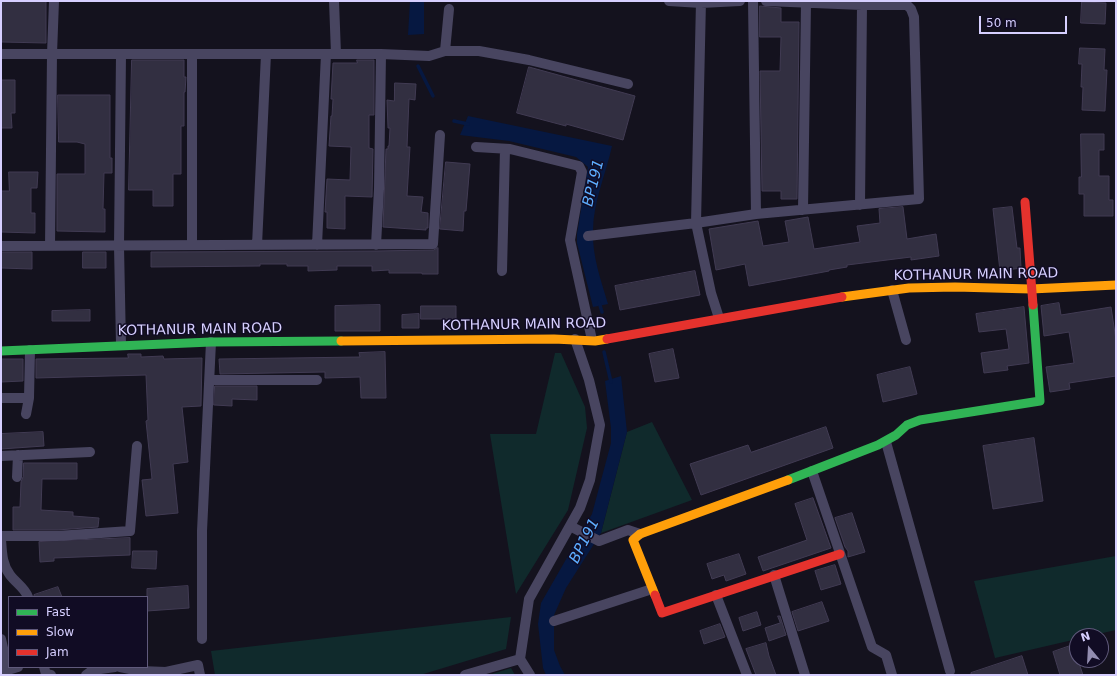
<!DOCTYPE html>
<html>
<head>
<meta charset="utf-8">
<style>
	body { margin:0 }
	#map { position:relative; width:1117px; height:676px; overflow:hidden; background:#14121e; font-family:"DejaVu Sans",sans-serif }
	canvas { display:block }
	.frame { position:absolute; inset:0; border:2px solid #d6cfff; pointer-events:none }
	.legend { position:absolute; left:8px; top:596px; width:140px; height:72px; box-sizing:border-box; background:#110c24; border:1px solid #605a7c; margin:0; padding:5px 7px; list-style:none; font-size:12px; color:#d6cfff }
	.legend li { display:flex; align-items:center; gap:8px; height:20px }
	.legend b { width:20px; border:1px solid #605a7c }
	.north { position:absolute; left:1069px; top:628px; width:40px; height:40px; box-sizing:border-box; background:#110c24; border:1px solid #605a7c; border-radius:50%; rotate:342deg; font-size:11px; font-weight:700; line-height:16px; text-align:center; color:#d6cfff }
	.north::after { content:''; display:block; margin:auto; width:14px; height:18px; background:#928db0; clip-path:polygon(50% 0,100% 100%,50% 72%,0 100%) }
	.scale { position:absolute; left:979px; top:16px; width:88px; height:18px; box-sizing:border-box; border:2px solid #d6cfff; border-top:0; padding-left:5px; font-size:12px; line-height:14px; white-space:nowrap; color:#d6cfff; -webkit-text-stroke:3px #110c24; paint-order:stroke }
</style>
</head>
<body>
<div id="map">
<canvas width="1117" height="676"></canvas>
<div class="frame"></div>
<ul class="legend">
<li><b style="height:5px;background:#30b455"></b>Fast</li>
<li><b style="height:5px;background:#ff9f0a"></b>Slow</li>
<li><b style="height:5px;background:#e5322d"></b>Jam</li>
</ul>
<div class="north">N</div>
<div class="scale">50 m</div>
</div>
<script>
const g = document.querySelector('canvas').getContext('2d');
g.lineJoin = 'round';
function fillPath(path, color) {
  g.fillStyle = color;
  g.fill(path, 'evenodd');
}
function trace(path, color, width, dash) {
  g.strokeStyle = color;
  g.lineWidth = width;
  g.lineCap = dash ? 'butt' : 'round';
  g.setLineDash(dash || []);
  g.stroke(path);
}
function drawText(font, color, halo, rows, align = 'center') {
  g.font = font + ' "DejaVu Sans",sans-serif';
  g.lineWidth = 3;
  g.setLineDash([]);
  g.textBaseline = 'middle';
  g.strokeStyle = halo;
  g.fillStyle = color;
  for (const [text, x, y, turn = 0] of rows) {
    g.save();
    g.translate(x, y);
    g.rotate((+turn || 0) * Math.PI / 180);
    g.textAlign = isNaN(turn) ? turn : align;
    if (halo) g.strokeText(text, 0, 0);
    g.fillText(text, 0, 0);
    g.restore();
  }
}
fillPath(new Path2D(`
	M555,353h6l24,54 2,21 -19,82 -52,84 -26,-160h46z
	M652,422l40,78 -91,33 26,-101z
	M1116,556v74l-27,6h-12v3l-82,19 -21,-77z
	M511,617l-5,32 -86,26h-205l-4,-24z
	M511,668l4,7h-26z`), '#102a2c');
fillPath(new Path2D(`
	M410,1h14v33l-16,1z
	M468,116l144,30c-6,28 -19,56 -19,85 -1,25 8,49 15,73l-15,3 -16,-64v-9l11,-67 -12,-10 -67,-16 -49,-6z
	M621,376l6,56 -26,101 -35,55 -12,27v35l6,16 5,9h-19l-3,-7 -5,-44 3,-21 51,-89 19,-71v-15l-6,-47z`), '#061841');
trace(new Path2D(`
	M418,66l15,30
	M454,121l14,3
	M599,302l3,10
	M604,352l7,30`), '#061841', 3.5);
const building = new Path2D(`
	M1,1h45v42l-45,-1z
	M1082,2l24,1 -1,21 -24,-1z
	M760,6l21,2v14h18l-2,177h-16v-8h-19l-2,-120h20l1,-34h-21z
	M1080,48l25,1 -1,21h3l-2,41 -23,-1 1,-23h-2l1,-23h-3z
	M132,60h52v17h2l-1,15h-1v34h-3v48h-8v32h-20v-16h-24z
	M357,60h17v55h-5v33l4,1 -1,48 -27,-1v33l-18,-1v-16h-2l2,-33 23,1 1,-33 -22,-1 2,-30h1l1,-17h-2l2,-36h24z
	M529,67l106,29 -12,44 -57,-16v2l-49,-13z
	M1,80h14v33h-4l1,15h-11z
	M395,83l21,1 -1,16 -6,-1 -2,48h3l-3,49 16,1 -2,15 7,1v15h-2v2l-43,-3 3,-78h2v-3h1l1,-18h-2l-1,-28 7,1z
	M58,95h52v63h2v15h-8l-1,36h2v23l-48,-1v-57h28v-30l-8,-2h-18z
	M1081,134h23v16h-5v26h10v24h4v16h-29v-22h-5v-17h2z
	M446,162l24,2 -4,47h-2l-1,20 -23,-2z
	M9,172h29l-1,16h-6v25h4v20l-34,-1v-41h8z
	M903,207l4,32 29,-5 3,22 -28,4v-3l-64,8v2l-18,3v1l-80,15 -4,-22 -29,6 -7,-41 49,-8 5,25 26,-4 -4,-21 23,-4 6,32 46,-7 -3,-16 23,-3 -1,-14z
	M1012,207l5,41h3l1,20 -21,3 -7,-62z
	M438,248v26h-16v-1h-33v-3l-17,1v-5h-35v4l-29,1v-5h-21v-2h-27v2l-109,1v-15l225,-1 57,-1z
	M1,252h31v17l-31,-1z
	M83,252h23v16h-23z
	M695,271l5,24 -80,15 -5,-24z
	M1059,303l2,12 50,-8 5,33v36l-47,7 1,6 -20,3 -4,-25 28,-4 -5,-31 -25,4 -3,-30z
	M380,305v26h-45v-25z
	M421,306h35v13h-35z
	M1024,307l5,56 -22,3 1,4 -24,3 -3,-20 28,-4 -3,-20 -27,3 -3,-18z
	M90,310v11h-38v-10z
	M419,314v14h-17v-13z
	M673,349l6,29 -24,4 -6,-28z
	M385,352l1,46h-25l-1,-21 -35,1v-6l-105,2 -1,-15 141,-2 -1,-4z
	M128,354h13v3l22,-1 1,3 38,-1 -1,48 -19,1 6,55 -15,2 5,49 -32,3 -4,-36 10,-1 -6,-58 2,-1 -2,-45 -110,3v-19l92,-1z
	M1,359h22v22l-22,1z
	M910,367l7,27 -34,8 -6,-27z
	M215,386h42v14l-25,-1v7l-18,-1z
	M826,427l7,21 -132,47 -11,-31 58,-19 3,7z
	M43,432l1,14 -43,3v-15z
	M1034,438l9,63 -50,8 -10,-63z
	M24,463h53v16h-35l-1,31 32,2v4l26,2 -1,9 -41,3h-44v-23h7l1,-25 2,-5z
	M813,498l18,50 -68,23 -5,-14 49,-17 -12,-36z
	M852,513l13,39 -17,5v-6l-3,-4 -10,-29z
	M130,538v17l-76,3v3l-14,1 -1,-20z
	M133,551h24l-1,18 -24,-1z
	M739,554l7,20 -20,7 -2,-6 -12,4 -5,-15z
	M835,565l6,19 -20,6 -6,-19z
	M188,586l1,22 -42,3v-22z
	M58,587l4,10h-28v-2z
	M822,602l7,19 -31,10 -6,-19z
	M757,612l4,13 -18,6 -4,-13z
	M778,616h2l6,19 -17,6 -4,-13 15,-5z
	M720,624l5,13 -21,7 -4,-13z
	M766,643l3,13 7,19h-20l-10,-26z
	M1073,645l10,30h-23l-7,-23z
	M1022,656l6,19h-57v-2z`);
fillPath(building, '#322f41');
trace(building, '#413b53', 1);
trace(new Path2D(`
	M334,1l2,53
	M669,1l32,2 39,-2
	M701,1l-5,222 15,70 8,25
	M753,1l3,213
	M766,1l96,4
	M445,51l4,-42
	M1,54h380l48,2 16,-5h34l50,9 99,24
	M192,54v191
	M476,147l34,2 69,17 3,6 -12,68 22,100
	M803,210l3,-207
	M588,236l108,-13 60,-9 163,-15 -5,-182 -3,-8 -4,-4h-45l-2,200
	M257,245l9,-191
	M317,245l9,-191
	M376,245l3,-56 2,-135
	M1,246l432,-2 7,-109
	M50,246l2,-192 2,-53
	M502,271l3,-122
	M892,290l14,50
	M121,345l-2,-99 2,-192
	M210,380h107
	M1,398h28
	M26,414l3,-16 1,-48
	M886,442l64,229
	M1,456l89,-4
	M812,471l60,176 14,8 6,20
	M17,477l1,-22
	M570,526l29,15 29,-11 12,4
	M1,536h56l73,-5 7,-85
	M1,539c1,14 1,25 9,36 6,8 15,13 18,22
	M774,575l31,100
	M716,595l31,80
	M554,621l98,-32
	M1,639l7,31
	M202,639v-108l9,-189
	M44,667l2,7 5,1
	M120,667l20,4 26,1 32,-7 2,10
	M1,672l17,-5
	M86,675l7,-5 22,-3
	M465,675l55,-16
	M530,675l-10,-16 9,-60 51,-91 10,-28 10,-55 -11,-45 -14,-41`), '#484560', 10);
trace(new Path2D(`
	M1,351l210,-9 130,-1
	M788,480l90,-35 18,-10 11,-10 13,-5 120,-19 -7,-96`), '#30b455', 9);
trace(new Path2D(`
	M842,297l67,-9 46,-1 76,2 85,-4
	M341,341l213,-2 41,2 12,-2
	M655,595l-22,-55 7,-6 148,-54`), '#ff9f0a', 9);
trace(new Path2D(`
	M1025,202l8,103
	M607,339l235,-42
	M655,595l7,18 178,-59`), '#e5322d', 9);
drawText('14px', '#d6cfff', '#110c24', [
	["KOTHANUR MAIN ROAD",976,275,-1],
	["KOTHANUR MAIN ROAD",524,325,-1],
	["KOTHANUR MAIN ROAD",200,330,-1]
]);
drawText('italic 15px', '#5dadff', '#110c24', [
	["BP191",594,183,-76],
	["BP191",585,541,-63]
]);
</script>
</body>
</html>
